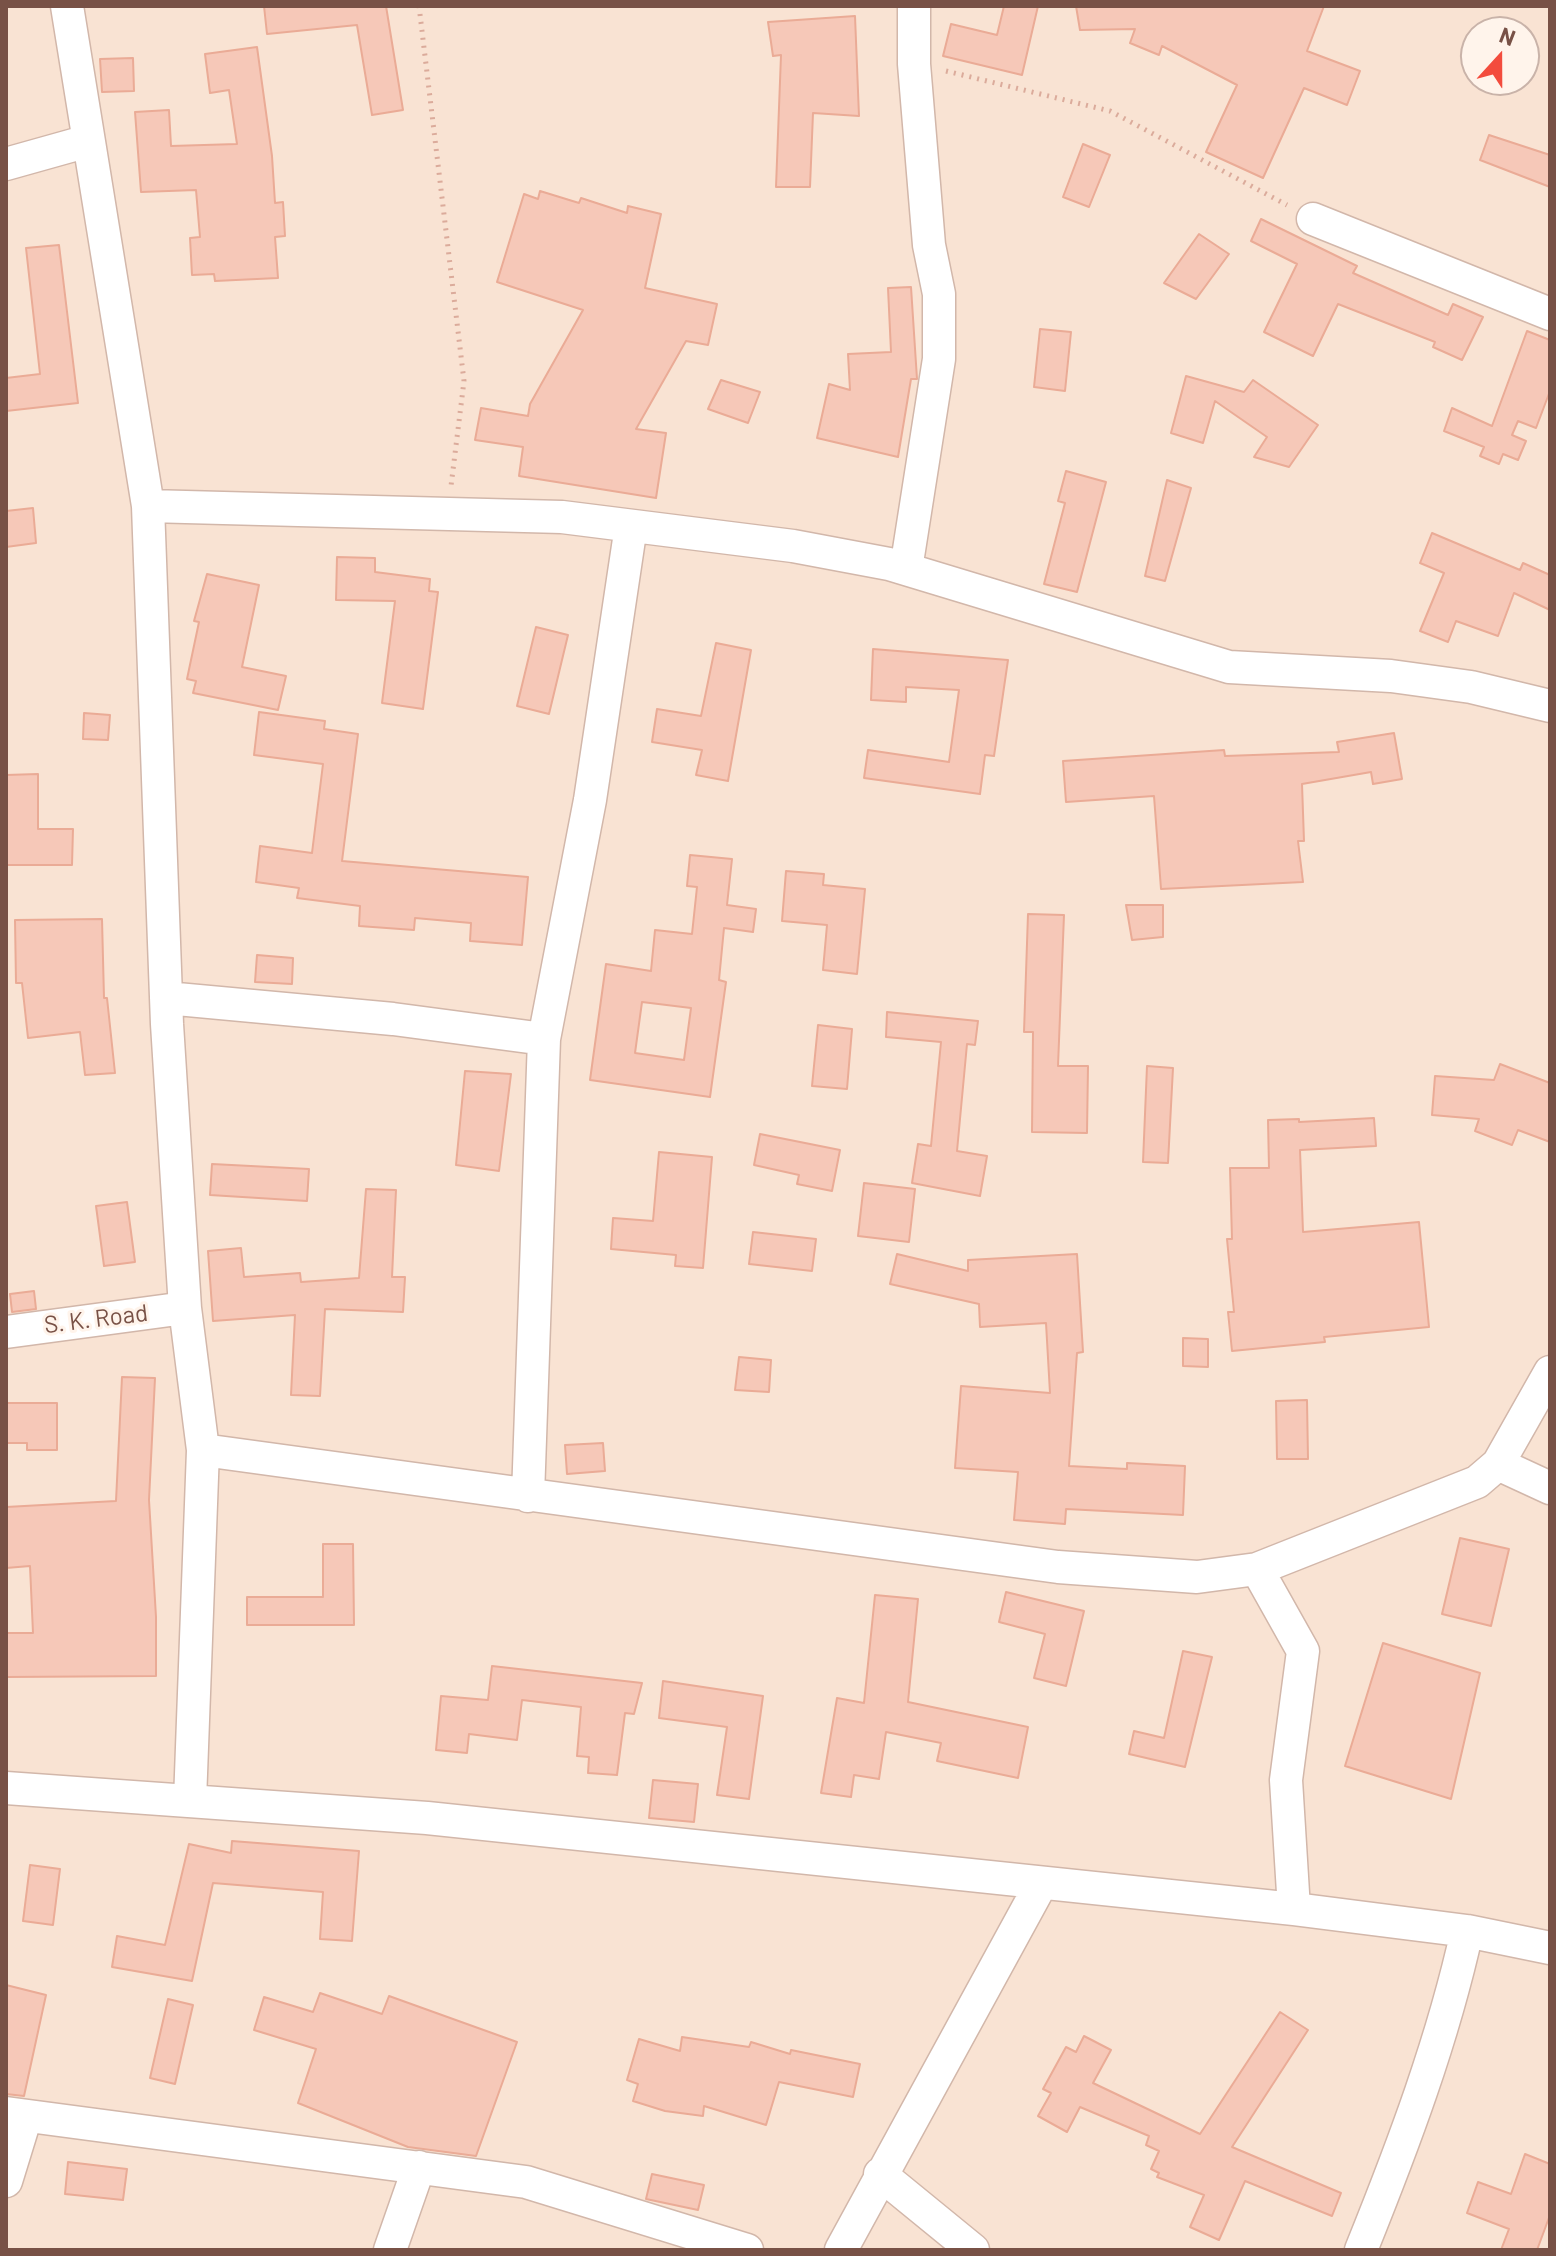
<!DOCTYPE html>
<html>
<head>
<meta charset="utf-8">
<style>
	body { margin:0 }
	#map { position:relative; width:1556px; height:2256px; overflow:hidden; background:#fef0e2; font-family:Barlow,sans-serif }
	canvas { display:block }
	.frame { position:absolute; inset:0; border:8px solid #785146; pointer-events:none }
	.north { position:absolute; left:1460px; top:16px; width:80px; height:80px; box-sizing:border-box; background:#fff4eb; border:2px solid #c9b3a9; border-radius:50%; rotate:21deg; font-size:22px; font-weight:700; line-height:32px; text-align:center; color:#785146 }
	.north::after { content:''; display:block; margin:auto; width:28px; height:36px; background:#f34c3d; clip-path:polygon(50% 0,100% 100%,50% 72%,0 100%) }
</style>
</head>
<body>
<div id="map">
<canvas width="1556" height="2256"></canvas>
<div class="frame"></div>
<div class="north">N</div>
</div>
<script>
const g = document.querySelector('canvas').getContext('2d');
g.lineJoin = 'round';
function fillPath(path, color) {
  g.fillStyle = color;
  g.fill(path, 'evenodd');
}
function trace(path, color, width, dash) {
  g.strokeStyle = color;
  g.lineWidth = width;
  g.lineCap = dash ? 'butt' : 'round';
  g.setLineDash(dash || []);
  g.stroke(path);
}
function drawText(font, color, halo, rows, align = 'center') {
  g.font = font + ' Barlow,sans-serif';
  g.lineWidth = 6;
  g.setLineDash([]);
  g.textBaseline = 'middle';
  g.strokeStyle = halo;
  g.fillStyle = color;
  for (const [text, x, y, turn = 0] of rows) {
    g.save();
    g.translate(x, y);
    g.rotate((+turn || 0) * Math.PI / 180);
    g.textAlign = isNaN(turn) ? turn : align;
    if (halo) g.strokeText(text, 0, 0);
    g.fillText(text, 0, 0);
    g.restore();
  }
}
fillPath(new Path2D(`
	M6,6h1544v2244h-1544zM1476,32h48v48h-48z`), '#f9e3d3');
const building = new Path2D(`
	M264,6h122l17,104 -31,5 -15,-90 -90,9z
	M1004,6h34l-16,69 -79,-19 8,-32 46,11z
	M1076,6h248l-17,45 53,20 -13,34 -43,-17 -41,90 -57,-26 31,-67 -75,-39 -3,9 -29,-12 5,-14 -55,1z
	M855,16l4,100 -46,-3 -3,74h-34l5,-132 -8,1 -5,-34z
	M257,47l15,109 3,47 8,-1 2,34 -10,1 3,41 -63,3 -1,-7 -22,1 -2,-37 10,-1 -4,-47 -55,2 -6,-80 34,-2 2,36 66,-2 -8,-54 -19,3 -5,-39z
	M133,58l1,33 -32,1 -2,-33z
	M1489,135l61,20v32l-70,-27z
	M1083,144l27,11 -21,52 -26,-10z
	M540,191l39,12 2,-5 46,15 1,-7 33,8 -16,74 72,16 -9,41 -22,-4 -50,88 30,4 -10,65 -137,-22 4,-29 -48,-7 6,-32 47,8 2,-12 53,-94 -86,-28 27,-88 14,5z
	M1261,219l96,47 -4,7 95,42 5,-11 30,13 -21,43 -29,-13 2,-5 -97,-38 -25,52 -49,-24 33,-68 -46,-23z
	M1199,234l30,20 -33,45 -32,-16z
	M59,245l19,158 -72,8v-33l34,-4 -14,-126z
	M911,287l6,92h-6l-13,78 -81,-19 12,-54 21,6 -2,-36 43,-2 -3,-64z
	M1040,329l31,3 -6,59 -31,-4z
	M1527,331l23,9v51l-14,37 -18,-7 -6,14 14,6 -8,19 -15,-6 -4,10 -19,-8 4,-9 -40,-16 8,-23 40,18z
	M1186,376l58,16 9,-12 65,45 -29,42 -35,-10 13,-20 -52,-36 -12,42 -32,-10z
	M721,380l39,12 -12,31 -40,-14z
	M1066,471l40,11 -29,110 -33,-8 21,-81 -7,-2z
	M1167,480l24,8 -26,93 -20,-5z
	M33,508l3,35 -30,4v-36z
	M1432,533l88,37 3,-7 27,12v35l-36,-17 -16,43 -42,-15 -8,21 -28,-11 24,-58 -24,-10z
	M337,557l38,1v14l55,7 -1,12 9,1 -15,117 -41,-6 13,-102 -59,-1z
	M207,574l52,11 -17,82 44,9 -8,34 -85,-17 3,-12 -9,-2 12,-57 -5,-1z
	M536,627l32,8 -19,79 -32,-8z
	M716,643l35,7 -23,131 -32,-6 6,-25 -50,-8 5,-33 44,7z
	M873,649l135,11 -14,96 -9,-1 -5,39 -116,-16 4,-28 81,12 10,-72 -53,-3v15l-35,-2z
	M259,712l66,9 -1,8 34,5 -16,127 186,16 -6,68 -52,-4 1,-18 -56,-5 -1,12 -55,-4 1,-20 -63,-8 2,-10 -43,-6 4,-36 52,7 11,-89 -69,-9z
	M84,713l26,2 -2,25 -25,-1z
	M1394,733l8,46 -29,5 -2,-12 -69,12 2,57h-6l5,41 -142,7 -7,-93 -88,6 -3,-41 161,-11 1,6 114,-4 -2,-10z
	M38,774v55h35l-1,36h-66v-90z
	M690,855l42,4 -5,46 29,4 -3,23 -29,-4 -5,52 7,2 -16,115 -120,-17 16,-116 45,7 4,-41 37,4 5,-47 -10,-1zM642,1002l49,6 -7,52 -49,-7z
	M786,871l38,3 -1,11 42,4 -8,85 -34,-4 4,-45 -45,-4z
	M1126,905h37v32l-31,3z
	M1028,914l36,1 -6,151h30l-1,67 -55,-1 1,-100h-9z
	M102,919l2,79h3l8,75 -30,2 -5,-43 -52,6 -6,-55h-6l-1,-63z
	M257,955l36,3 -1,26 -37,-2z
	M887,1012l91,9 -3,24 -8,-1 -10,107 30,5 -7,40 -68,-13 6,-39 13,2 10,-104 -55,-5z
	M818,1025l34,4 -5,60 -35,-3z
	M1500,1064l50,19v59l-32,-12 -6,15 -37,-14 4,-12 -47,-4 3,-39 59,4z
	M1147,1066l26,2 -5,95 -25,-1z
	M465,1071l46,3 -12,97 -43,-6z
	M1374,1118l2,28 -76,4 3,82 116,-10 10,105 -105,10 1,5 -93,9 -4,-39h6l-7,-73h5l-2,-71h39l-1,-48 31,-1v3z
	M760,1134l80,16 -8,41 -35,-7 2,-9 -45,-10z
	M659,1152l53,5 -9,111 -28,-2 1,-11 -65,-6 2,-31 40,3z
	M212,1164l97,5 -2,32 -97,-6z
	M864,1183l51,6 -6,53 -51,-6z
	M366,1189l30,1 -4,87h13l-2,35 -78,-3 -5,87 -29,-1 4,-80 -82,6 -5,-70 33,-3 3,29 56,-4 1,9 58,-4z
	M127,1202l8,60 -31,4 -8,-60z
	M753,1232l63,7 -4,32 -63,-7z
	M897,1254l71,17v-11l109,-6 6,98 -6,1 -8,113 58,3v-6l58,3 -2,49 -117,-6 -1,15 -51,-4 4,-48 -63,-4 6,-82 89,7 -4,-70 -66,4 -1,-23 -89,-20z
	M34,1291l2,18 -24,3 -2,-18z
	M1183,1338l25,1v28l-25,-1z
	M739,1357l32,3 -2,32 -34,-2z
	M122,1377l33,1 -6,122 7,117v59l-150,1v-44h27l-3,-67 -24,2v-61l110,-6z
	M1307,1400l1,59h-31l-1,-58z
	M6,1403h51v47h-30v-7h-21z
	M603,1443l2,28 -38,3 -2,-29z
	M1460,1538l49,11 -18,77 -49,-12z
	M323,1544h30l1,81h-107v-28h76z
	M1006,1592l78,19 -18,75 -32,-8 11,-44 -46,-12z
	M875,1595l43,4 -10,103 120,25 -10,51 -81,-17 4,-18 -55,-11 -7,47 -25,-4 -3,22 -30,-4 16,-95 27,5z
	M1383,1643l97,30 -29,126 -106,-33z
	M1183,1651l29,6 -27,110 -56,-13 5,-23 30,7z
	M492,1666l150,17 -8,31 -9,-1 -8,62 -29,-2 1,-16 -12,-1 4,-49 -59,-7 -5,40 -48,-6 -2,19 -31,-3 5,-54 47,4z
	M663,1681l100,15 -14,103 -32,-4 10,-68 -68,-9z
	M653,1780l45,4 -4,38 -45,-4z
	M232,1841l127,10 -7,90 -32,-2 3,-47 -110,-9 -21,98 -80,-14 5,-31 48,9 24,-101 42,9z
	M30,1865l30,4 -7,56 -30,-4z
	M6,1985l40,10 -22,101 -18,-2z
	M320,1993l62,21 7,-18 128,46 -41,114 -68,-9 -110,-44 18,-54 -62,-19 10,-33 49,15z
	M168,1999l25,6 -18,79 -25,-6z
	M1280,2012l28,18 -76,117 109,46 -9,23 -87,-35 -26,59 -29,-13 14,-32 -47,-18 2,-4 -8,-4 8,-18 -13,-6 3,-9 -69,-29 -13,25 -29,-16 13,-23 -8,-4 23,-42 10,5 8,-16 27,14 -18,33 107,51z
	M682,2037l67,10 2,-5 39,12 1,-4 69,14 -7,33 -74,-15 -13,43 -62,-19 -1,10 -38,-5 -32,-10 5,-17 -11,-4 12,-41 41,12z
	M1525,2154l25,10v51l-13,35h-36l8,-21 -42,-16 11,-31 33,12z
	M68,2162l59,7 -4,31 -58,-6z
	M652,2174l52,11 -6,25 -52,-11z`);
fillPath(building, '#f6c8b8');
trace(building, '#eaab96', 2);
const minor = new Path2D(`
	M67,6l81,500 19,518 18,284 18,142 -13,351
	M6,164l82,-23
	M1313,219l237,95
	M148,506l414,11 231,29 96,18 340,103 162,9 80,11 79,19
	M906,569l33,-210v-65l-10,-49 -15,-181v-58
	M166,998l227,21 151,20
	M6,1332l179,-24
	M203,1450l855,117 139,10 60,-8 220,-87 21,-18 52,-92
	M1498,1464l52,24
	M528,1496l16,-457 46,-239 41,-274
	M1257,1569l46,82 -17,129 8,129
	M6,1788l421,30 867,91 173,22 83,17
	M6,2113l520,69 221,68
	M880,2174l93,76
	M6,2181l20,-65
	M390,2250l29,-83
	M841,2250l200,-366
	M1361,2250c42,-104 82,-210 106,-319`);
trace(minor, '#d2b7aa', 35);
trace(new Path2D(`
	M419,6l45,375 -13,105
	M946,71l164,40 177,94`), '#dbab9b', 5, [2, 6]);
trace(minor, '#fff', 32);
drawText('24px', '#785146', '#fff4eb', [
	["S. K. Road",96,1319,-7]
]);
</script>
</body>
</html>
